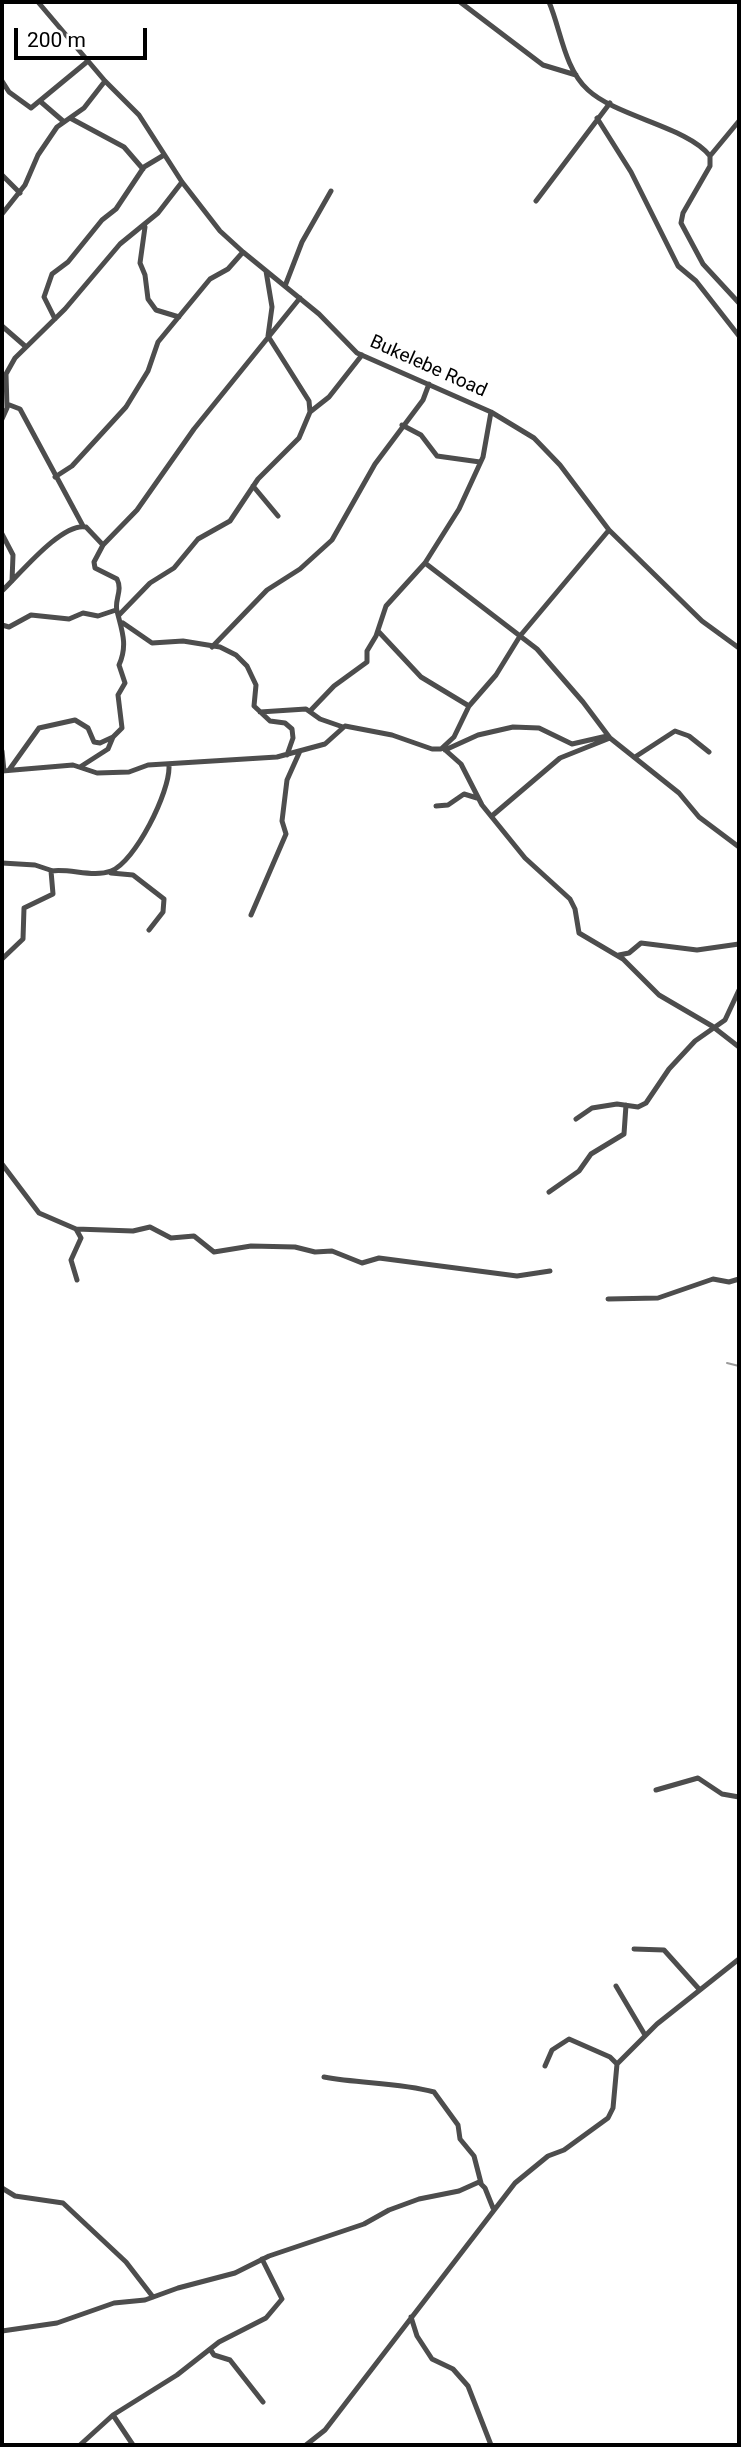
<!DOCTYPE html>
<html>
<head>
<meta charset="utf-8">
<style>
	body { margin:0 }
	#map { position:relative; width:741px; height:2447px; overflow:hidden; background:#fff; font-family:Roboto,sans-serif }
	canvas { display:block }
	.frame { position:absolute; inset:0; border:4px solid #000; pointer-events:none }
	.scale { position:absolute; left:14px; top:28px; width:133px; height:32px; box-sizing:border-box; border:4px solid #000; border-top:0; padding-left:9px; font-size:21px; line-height:24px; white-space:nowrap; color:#000; -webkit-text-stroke:5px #fff; paint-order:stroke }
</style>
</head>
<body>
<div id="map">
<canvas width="741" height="2447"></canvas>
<div class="frame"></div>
<div class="scale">200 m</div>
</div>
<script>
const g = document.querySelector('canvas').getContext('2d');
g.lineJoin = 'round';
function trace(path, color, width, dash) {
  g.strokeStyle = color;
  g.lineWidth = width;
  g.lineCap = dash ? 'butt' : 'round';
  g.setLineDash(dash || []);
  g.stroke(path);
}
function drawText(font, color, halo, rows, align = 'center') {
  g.font = font + ' Roboto,sans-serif';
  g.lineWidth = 6;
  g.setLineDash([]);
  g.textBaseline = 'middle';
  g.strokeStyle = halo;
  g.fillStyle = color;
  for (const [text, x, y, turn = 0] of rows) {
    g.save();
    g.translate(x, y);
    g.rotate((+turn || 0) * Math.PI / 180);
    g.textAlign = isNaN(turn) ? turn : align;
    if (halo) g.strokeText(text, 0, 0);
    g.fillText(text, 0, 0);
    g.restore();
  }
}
trace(new Path2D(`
	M727,1363l12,3`), '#9b9b9b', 2);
trace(new Path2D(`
	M38,2l67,79 34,34 43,67 38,49 23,21 76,62 38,39 134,59 43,26 26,27 49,65 93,91 37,27
	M460,2l83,63 33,10
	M549,2c12,28 15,66 39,88 29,27 100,37 122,66v10l-27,47 -2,10 22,41 36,39
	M2,81l7,11 22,16 57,-47
	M41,102l22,19
	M70,118l54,29 19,22
	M597,118l34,54 47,94 18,15 43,55
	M710,156l29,-35
	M2,175l18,18
	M536,201l74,-98
	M2,214l23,-29 13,-30 19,-28 27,-19 21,-27
	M145,227l-5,36 5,12 3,24 8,11 23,7
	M285,286l17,-44 29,-51
	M55,319l-11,-22 8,-23 16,-12 34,-42 14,-11 28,-42 20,-12
	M2,326l23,20
	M7,404l13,5 63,117
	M310,412l19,-15 33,-42
	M2,419l5,-11 -1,-34 9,-16 50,-49 55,-65 38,-31 24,-31
	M402,425l19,10 16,21 43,6
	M55,477l17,-11 54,-59 22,-36 10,-29 52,-63 18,-10 15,-17
	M253,486l25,30
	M2,534l11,21 -1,26
	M425,563l112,86 46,53 27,36 69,55 20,24 40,30
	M2,591c18,-17 60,-69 84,-64l17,18
	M119,615l31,-32 24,-15 24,-29 32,-18 28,-42 41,-41 11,-26 -1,-11 -41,-65 4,-29 -6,-36
	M123,623l29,20 31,-2 37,6 16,8 11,11 9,19 -2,21 16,15 15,2 7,6 1,9 -6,17
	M2,625l7,2 22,-12 38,4 14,-6 15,3 18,-6
	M378,631l43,46 48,29
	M212,647l55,-57 33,-21 32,-29 43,-76 48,-64 6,-16
	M311,710l23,-24 33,-24v-11l9,-15 10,-30 39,-43 34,-54 24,-52 8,-45
	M260,712l46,-3 14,10 23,8
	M443,748l18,16 21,41 43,53 45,41 5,10 4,24 44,26 36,36 53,31 27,21
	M445,750l33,-15 35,-8 26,1 33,16 35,-8
	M2,751l2,20
	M635,757l40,-26 14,5 20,16
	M80,767l28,-18 5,-12 9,-9 -4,-33 7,-12 -6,-18c9,-20 3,-34 -2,-54 -3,-11 6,-20 0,-32l-22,-11 -1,-6 9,-17 34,-35 57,-81 106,-131
	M9,770l30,-42 36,-8 13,8 6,14 6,1 13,-6
	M2,771l71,-6 24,8 32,-1 19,-7 129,-8 48,-13 20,-18 47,9 40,14h9l13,-12 15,-31 27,-31 24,-39 89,-106
	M436,806l12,-1 16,-11 13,4
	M493,815l67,-57 50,-20
	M2,863l33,2 18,6
	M111,873l22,2 31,24 -1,13 -14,18
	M251,915l35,-81 -4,-13 5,-41 13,-29
	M619,955l10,-2 12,-10 56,7 42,-6
	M2,959l21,-20 1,-31 29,-14 -2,-23c19,-3 42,7 60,0 24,-9 59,-79 58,-105
	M576,1119l16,-11 25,-4 21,3 8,-4 23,-34 26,-28 30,-21 14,-30
	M2,1164l37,49 37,16 57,2 17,-4 21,11 23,-2 20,16 37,-6 44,1 20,5 17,-1 30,12 17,-5 138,18 33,-5
	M549,1192l30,-21 12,-17 33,-20 2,-29
	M76,1229l5,9 -10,22 6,20
	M608,1299l50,-1 55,-19 16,3 10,-3
	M656,1790l42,-12 24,16 17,3
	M634,1949l30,1 35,39
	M616,1986l29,49
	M545,2066l7,-16 17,-11 41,18 7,7
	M324,2077c37,7 74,5 110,15l24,33 2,14 14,17 7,27
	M2,2188l13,8 48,7 63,59 27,35
	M411,2317l6,19 15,23 21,10 15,17 23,59
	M2,2331l55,-8 57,-20 31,-3 33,-12 57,-15 34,-17 95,-32 25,-14 30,-11 40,-8 20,-9 6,6 8,20
	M210,2349l4,6 16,5 33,42
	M113,2415l20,30
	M80,2445l33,-30 64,-40 42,-33 47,-24 16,-19 -20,-40
	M306,2445l19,-15 190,-247 33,-27 16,-6 44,-32 5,-10 4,-44 40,-40 82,-65`), '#4d4d4d', 5);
drawText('19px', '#000', '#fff', [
	["Bukelebe Road",428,367,24]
]);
</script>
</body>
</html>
